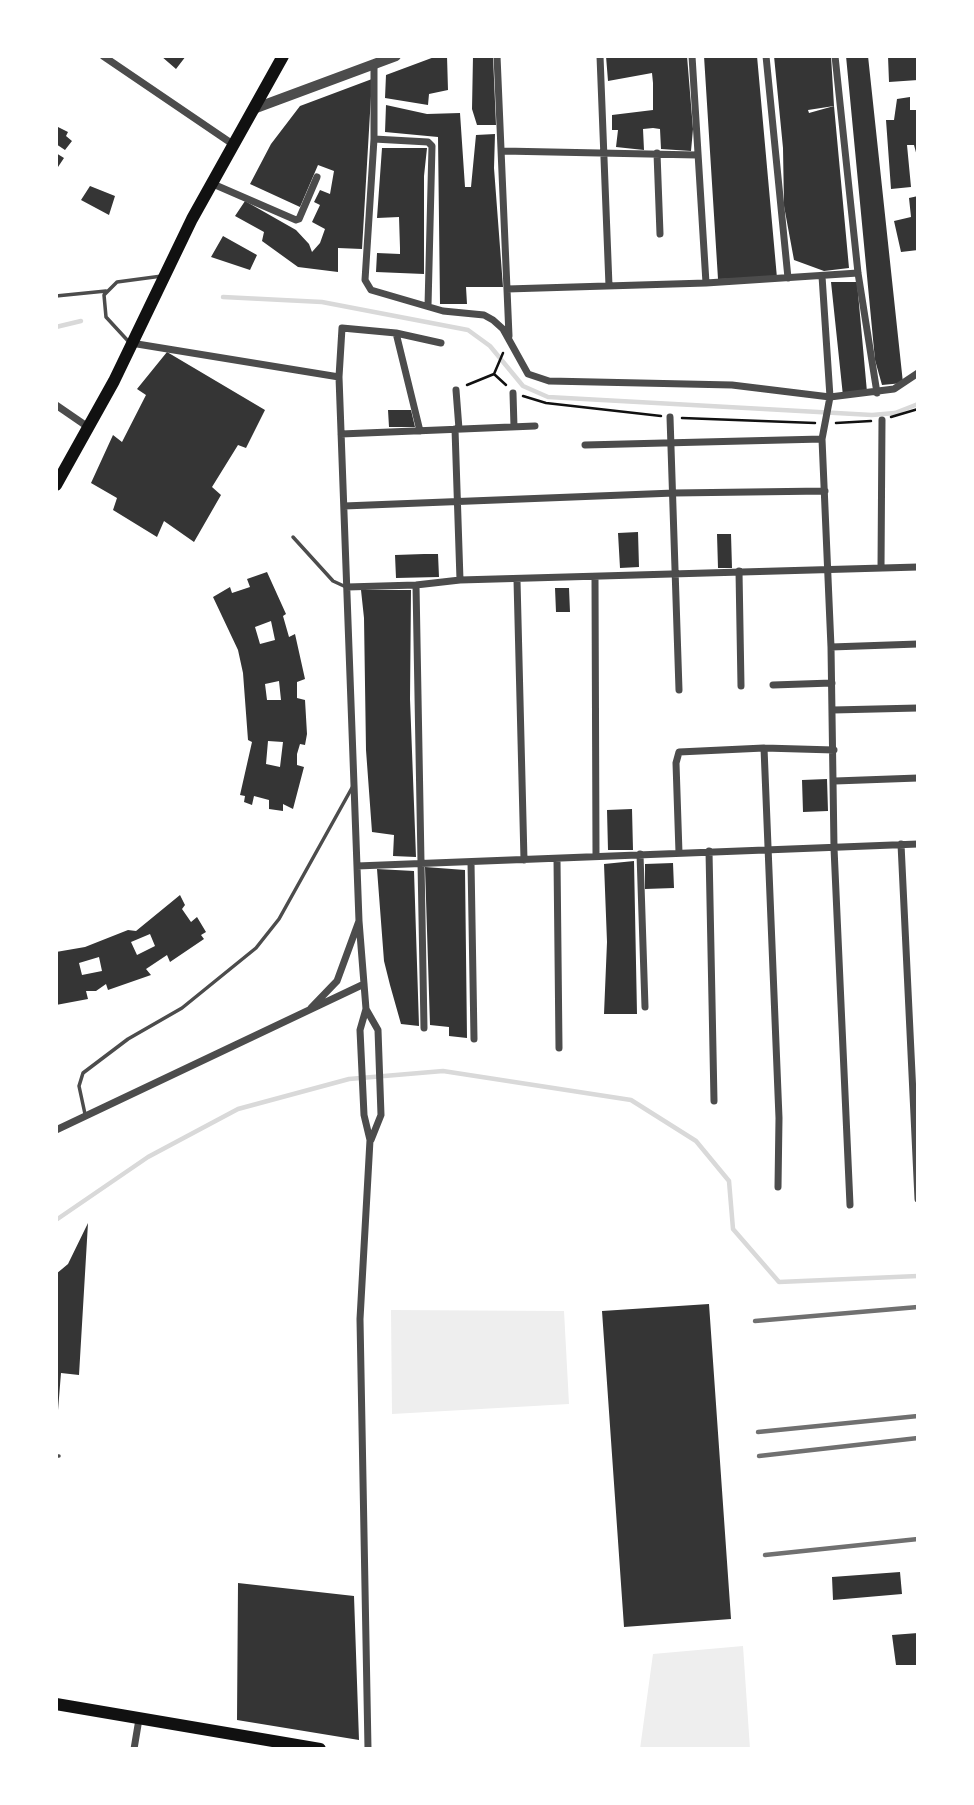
<!DOCTYPE html>
<html>
<head>
<meta charset="utf-8">
<style>
	body { margin:0 }
	#map { position:relative; width:974px; height:1805px; overflow:hidden; background:#fff; font-family:"PT Serif",serif }
	canvas { display:block }
	.frame { position:absolute; inset:0; border:58px solid #fff; pointer-events:none }
</style>
</head>
<body>
<div id="map">
<canvas width="974" height="1805"></canvas>
<div class="frame"></div>
</div>
<script>
const g = document.querySelector('canvas').getContext('2d');
g.lineJoin = 'round';
function fillPath(path, color) {
  g.fillStyle = color;
  g.fill(path, 'evenodd');
}
function trace(path, color, width, dash) {
  g.strokeStyle = color;
  g.lineWidth = width;
  g.lineCap = dash ? 'butt' : 'round';
  g.setLineDash(dash || []);
  g.stroke(path);
}
fillPath(new Path2D(`
	M391,1310l173,1 5,93 -177,10z
	M743,1646l7,103h-110l13,-95z`), '#eee');
trace(new Path2D(`
	M223,297l99,5 146,28 22,16 33,40 25,11 324,18 23,-2 23,-9
	M56,327l25,-6
	M56,1220l92,-63 90,-48 111,-30 94,-8 188,29 65,41 33,40 4,48 46,53 139,-6`), '#d9d9d9', 4.5);
fillPath(new Path2D(`
	M161,56h25l-10,13z
	M437,56h10l1,34 -19,4 -1,11 -43,-7 1,-23z
	M473,56h20l3,69h-19l-5,-16z
	M606,56h81l6,73 -2,22 -30,-2 -1,-20 -7,-1 -10,1 1,21 -28,-3 2,-17h-6v-15l41,-5v-27l-1,-10 -44,8z
	M704,56h53l20,222 -59,1z
	M774,56h57l3,50 -26,4 1,3 25,-7 15,162 -25,3 -30,-11 -10,-54 -1,-58z
	M846,56h22l35,327 -21,2 -7,-25z
	M888,56h29l1,24 -29,2z
	M372,79l-10,170 -24,-1v24l-40,-5 -36,-26 2,-9 -29,-16 10,-15 51,29 13,14 3,8 8,-9 5,-14 -13,-7 8,-17 -6,-3 6,-12 10,4 4,-23 -16,-6 -18,42 -50,-23 21,-40 29,-38z
	M910,97v13h8v50l-4,-15h-7l4,42 -20,2 -5,-69h8l3,-21z
	M386,105l41,9 33,-1 5,74h6l5,-52 19,-1 -1,34 9,119h-37l1,17h-27l-2,-167 -53,-5z
	M56,126l12,6 -2,4 6,5 -7,9 -9,-6z
	M382,148h45l-3,28v98l-48,-2 1,-19 23,1v-6l-1,-31 -22,1z
	M56,153l8,5 -8,12z
	M90,186l25,10 -6,19 -28,-15z
	M918,196v54l-17,2 -7,-31 17,-4 -2,-19z
	M223,236l34,19 -7,15 -39,-13z
	M831,282h26l10,110 -24,4z
	M167,352l98,58 -19,38 -8,-3 -26,42 9,8 -27,47 -30,-21 -7,16 -44,-27 4,-12 -26,-15 22,-48 9,7 24,-47 -9,-6z
	M388,410h23l4,17h-26z
	M638,532l1,35 -19,1 -2,-35z
	M717,534h14l1,34h-14z
	M424,554h14l1,23 -43,1 -1,-23z
	M267,572l19,42 -3,2 6,21 6,-3 10,45 -8,3v16l8,2 2,34 -2,11 -5,-1 -3,10v11l7,2 -11,42 -10,-5v7l-14,-2v-9l-15,-4 -2,9 -8,-3 1,-6 -5,-1 12,-53 -4,-2 -5,-67 -5,-23 -25,-53 17,-10 2,6 18,-6 -3,-8zM271,621l4,19 -15,4 -5,-17zM279,681l2,19h-14l-2,-16zM268,741l15,1 -3,25 -14,-3z
	M555,588h14l1,24h-14z
	M361,590h50l-1,109 6,158 -23,-1 1,-21 -22,-3 -6,-82 -2,-132z
	M827,779l1,32 -25,1 -1,-32z
	M632,809l1,41h-25l-1,-40z
	M634,861l3,153h-33l3,-72 -3,-78z
	M673,863l1,25 -29,1v-25z
	M425,867l40,3 2,168 -18,-2v-9l-19,-2z
	M377,869l37,2 5,155 -18,-2 -11,-39 -6,-24z
	M180,895l5,10 -3,4 9,13 6,-5 9,15 -5,3 3,4 -34,23 -3,-7 -21,14 5,6 -43,15 -2,-6 -10,7h-10l2,8 -32,6v-53l29,-5 43,-17 8,1zM150,934l5,12 -18,9 -6,-13zM99,957l3,14 -20,4 -3,-12z
	M88,1223l-9,152 -18,-2 -5,62v-161l12,-10z
	M709,1304l22,315 -107,8 -22,-316z
	M900,1572l2,22 -69,6 -1,-23z
	M238,1583l116,13 5,144 -122,-20z
	M918,1633v32h-22l-4,-30z`), '#353535');
trace(new Path2D(`
	M494,374l12,11
	M467,385l27,-11 9,-21
	M523,396l23,7 115,13
	M891,417l27,-8
	M682,418l133,5
	M836,423l35,-2`), '#111', 2.5);
trace(new Path2D(`
	M56,296l50,-5
	M129,342l-23,-25 -2,-22 13,-13 45,-6
	M293,537l40,44 13,6
	M85,1114l-6,-28 4,-13 45,-34 54,-31 74,-60 23,-29 74,-133
	M56,1456h3`), '#4c4c4c', 3.5);
trace(new Path2D(`
	M103,56l131,89
	M497,56l12,280
	M600,56l9,230
	M692,56l14,227
	M766,56l22,222
	M835,56l23,217 19,120
	M374,64v75l-9,141 6,10 72,21 41,4 9,5 10,9 25,45 21,7 183,4 98,12 64,-8 24,-16
	M374,139l54,3 4,4 -4,160
	M503,151l194,4
	M657,153l3,81
	M213,184l83,36 3,-1 18,-42
	M822,276l8,121 -8,42 9,208 3,201 16,357
	M507,289l199,-6 152,-10
	M396,333l24,98
	M131,343l208,34
	M456,390l3,39
	M513,393l1,34
	M56,405l32,22
	M670,417l9,273
	M455,429l5,151
	M341,434l194,-8
	M585,445l237,-6
	M344,506l330,-13 151,-2
	M881,568l1,-148
	M739,571l2,115
	M595,578l1,277
	M517,580l7,280
	M416,585l8,443
	M347,587l69,-2 44,-5 458,-13
	M831,647l87,-3
	M773,685l59,-2
	M833,710l85,-2
	M764,748l15,370 -1,69
	M835,781l83,-3
	M901,844l17,355
	M709,851l5,250
	M679,853l-3,-90 3,-11 85,-4 70,2
	M640,854l5,153
	M557,859l2,189
	M471,862l3,177
	M357,866l561,-22
	M359,921l7,88 -6,21 4,85 6,25 -10,179 8,430
	M311,1008l26,-27 22,-60 -20,-544 3,-49 54,5 45,10
	M366,1009l12,21 3,85 -10,25
	M56,1130l308,-146
	M134,1749l5,-30`), '#4c4c4c', 7);
trace(new Path2D(`
	M256,108l140,-52`), '#4c4c4c', 10);
trace(new Path2D(`
	M56,485l58,-104 78,-162 91,-163
	M56,1704l264,45`), '#111', 12);
trace(new Path2D(`
	M755,1321l163,-14
	M758,1432l160,-16
	M759,1456l159,-18
	M765,1555l153,-16`), '#707070', 4.5);
</script>
</body>
</html>
